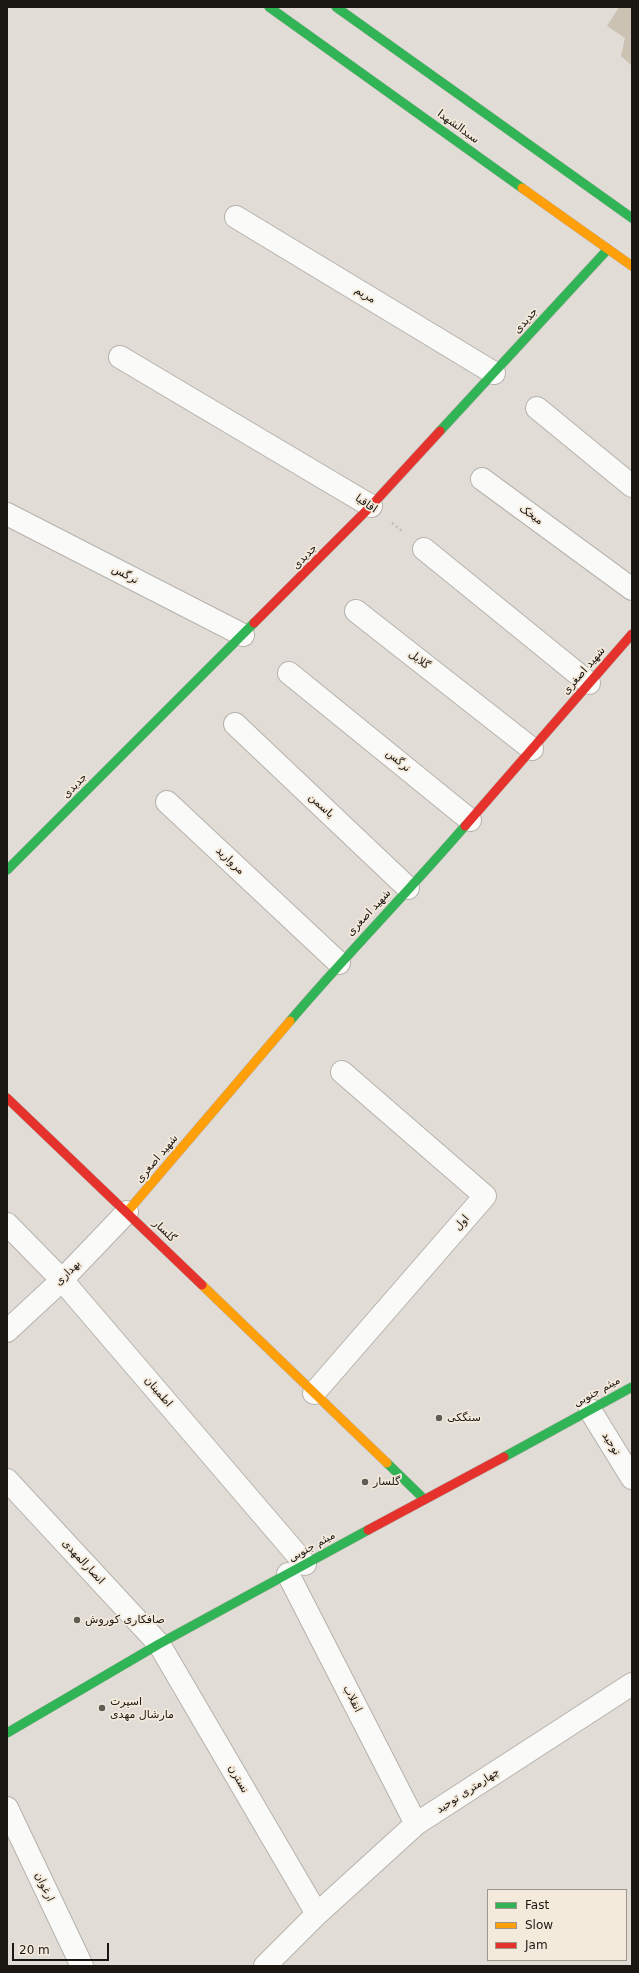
<!DOCTYPE html>
<html>
<head>
<meta charset="utf-8">
<style>
	body { margin:0 }
	#map { position:relative; width:639px; height:1973px; overflow:hidden; background:#e1dcd5; font-family:"DejaVu Sans",sans-serif }
	canvas { display:block }
	.frame { position:absolute; inset:0; border:8px solid #1b1712; pointer-events:none }
	.legend { position:absolute; left:487px; top:1889px; width:140px; height:72px; box-sizing:border-box; background:#f4eadc; border:1px solid #9d968b; margin:0; padding:5px 7px; list-style:none; font-size:12px; color:#1b1712 }
	.legend li { display:flex; align-items:center; gap:8px; height:20px }
	.legend b { width:20px; border:1px solid #9d968b }
	.scale { position:absolute; left:12px; top:1943px; width:97px; height:18px; box-sizing:border-box; border:2px solid #1b1712; border-top:0; padding-left:5px; font-size:12px; line-height:14px; white-space:nowrap; color:#1b1712; -webkit-text-stroke:3px #f4eadc; paint-order:stroke }
</style>
</head>
<body>
<div id="map">
<canvas width="639" height="1973"></canvas>
<div class="frame"></div>
<ul class="legend">
<li><b style="height:5px;background:#30b455"></b>Fast</li>
<li><b style="height:5px;background:#ff9f0a"></b>Slow</li>
<li><b style="height:5px;background:#e5322d"></b>Jam</li>
</ul>
<div class="scale">20 m</div>
</div>
<script>
const g = document.querySelector('canvas').getContext('2d');
g.lineJoin = 'round';
function fillPath(path, color) {
  g.fillStyle = color;
  g.fill(path, 'evenodd');
}
function trace(path, color, width, dash) {
  g.strokeStyle = color;
  g.lineWidth = width;
  g.lineCap = dash ? 'butt' : 'round';
  g.setLineDash(dash || []);
  g.stroke(path);
}
function drawText(font, color, halo, rows, align = 'center') {
  g.font = font + ' "DejaVu Sans",Cairo,sans-serif';
  g.lineWidth = 3.5;
  g.setLineDash([]);
  g.textBaseline = 'middle';
  g.strokeStyle = halo;
  g.fillStyle = color;
  for (const [text, x, y, turn = 0] of rows) {
    g.save();
    g.translate(x, y);
    g.rotate((+turn || 0) * Math.PI / 180);
    g.textAlign = isNaN(turn) ? turn : align;
    if (halo) g.strokeText(text, 0, 0);
    g.fillText(text, 0, 0);
    g.restore();
  }
}
fillPath(new Path2D(`
	M619,7h13v59l-11,-10 4,-18 -18,-12z`), '#cbc2b3');
const street = new Path2D(`
	M236,217l258,156
	M120,357l251,149
	M537,408l95,78
	M482,479l150,110
	M7,514l236,121
	M424,549l165,134
	M356,611l176,138
	M289,673l181,147
	M235,724l173,164
	M167,802l172,161
	M7,1224l55,56 243,284
	M7,1331l55,-51 65,-68
	M314,1393l171,-197 -143,-124
	M590,1410l42,68
	M7,1480l152,164 158,270
	M288,1574l128,250
	M7,1808l75,158
	M265,1966l52,-52 99,-90 216,-140`);
const fast = new Path2D(`
	M269,7l253,181
	M336,7l296,211
	M440,431l168,-182
	M7,870l247,-247
	M290,1021c57,-67 118,-129 175,-195
	M504,1457l128,-70
	M387,1463l37,36
	M7,1733l152,-89 209,-114`);
const slow = new Path2D(`
	M522,188l110,78
	M127,1212l163,-191
	M202,1285l185,178`);
const jam = new Path2D(`
	M254,623l117,-117 69,-75
	M465,826l167,-192
	M7,1098l195,187
	M368,1530l136,-73`);
trace(street, '#b6b2ac', 24);
trace(fast, '#b6b2ac', 10);
trace(slow, '#b6b2ac', 10);
trace(jam, '#b6b2ac', 10);
trace(new Path2D(`
	M392,523l10,8`), '#c0bdba', 2.5, [2, 3]);
trace(street, '#fafaf9', 22);
trace(fast, '#30b455', 9);
trace(slow, '#ff9f0a', 9);
trace(jam, '#e5322d', 9);
for (const [x, y, r, color] of [
	[439,1418,4,"#605c56"],
	[365,1482,4,"#605c56"],
	[77,1620,4,"#605c56"],
	[102,1708,4,"#605c56"]
]) {
  const dot = new Path2D();
  dot.arc(x, y, r, 0, 2 * Math.PI);
  g.fillStyle = color;
  g.fill(dot);
  trace(dot, '#f4eadc', 1.5);
}
drawText('11px', '#1b1712', '#f4eadc', [
	["سیدالشهدا",458,127,36],
	["مریم",365,295,31],
	["جدیدی",526,321,-48],
	["اقاقیا",366,504,34],
	["میخک",531,515,36],
	["جدیدی",305,557,-45],
	["نرگس",125,575,27],
	["گلایل",419,660,38],
	["شهید اصغری",584,671,-49],
	["نرگس",398,761,39],
	["جدیدی",75,786,-45],
	["یاسمن",321,806,43],
	["مروارید",230,861,43],
	["شهید اصغری",369,913,-47],
	["شهید اصغری",157,1159,-50],
	["اول",462,1223,-49],
	["گلسار",164,1231,44],
	["بهداری",68,1273,-45],
	["اطمینان",158,1392,49],
	["میثم جنوبی",597,1392,-29],
	["توحید",611,1444,58],
	["میثم جنوبی",312,1547,-29],
	["انصارالمهدی",83,1562,47],
	["انقلاب",352,1699,63],
	["نسترن",238,1779,60],
	["چهارمتری توحید",468,1791,-33],
	["ارغوان",44,1887,65]
]);
drawText('11px', '#1b1712', '#f4eadc', [
	["سنگکی",447,1418],
	["گلسار",373,1482],
	["صافکاری کوروش",85,1620],
	["اسپرت",110,1702],
	["مارشال مهدی",110,1715]
], 'left');
</script>
</body>
</html>
